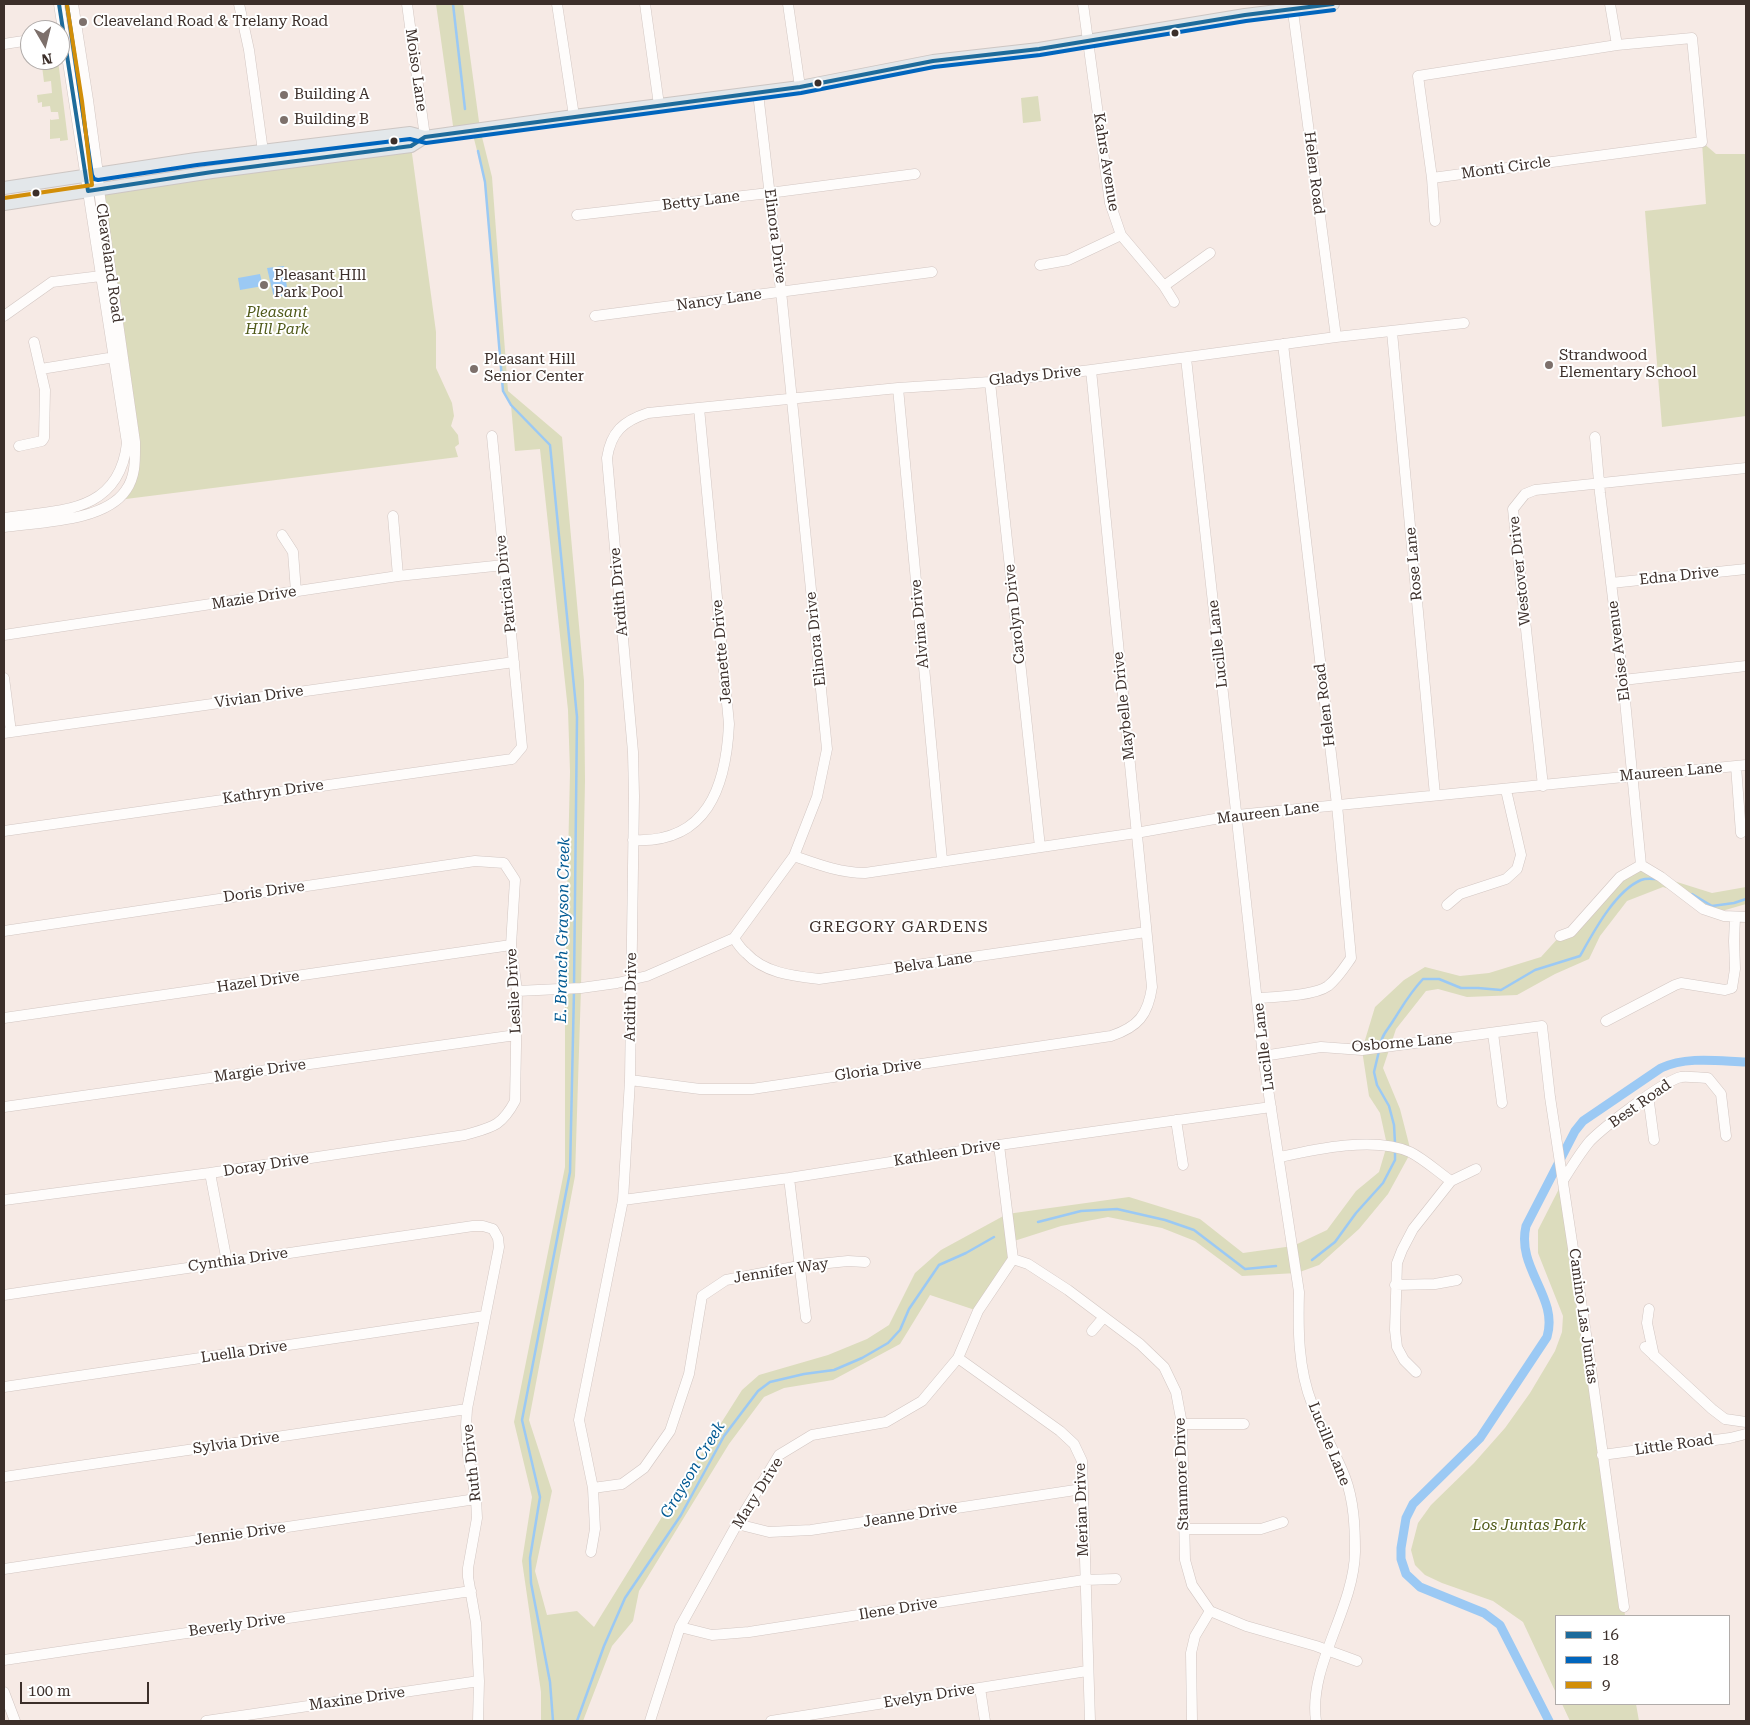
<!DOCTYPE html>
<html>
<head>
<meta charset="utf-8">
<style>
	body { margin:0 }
	#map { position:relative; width:1750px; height:1725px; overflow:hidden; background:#f6eae5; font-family:"Roboto Serif",serif }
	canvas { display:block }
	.frame { position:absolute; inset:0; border:5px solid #3c2f2a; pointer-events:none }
	.legend { position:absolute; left:1555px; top:1615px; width:175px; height:90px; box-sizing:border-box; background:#fff; border:1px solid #b1acaa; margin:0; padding:6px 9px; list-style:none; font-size:15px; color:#3c2f2a }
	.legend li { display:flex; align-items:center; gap:10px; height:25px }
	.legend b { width:25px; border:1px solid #b1acaa }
	.north { position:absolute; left:20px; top:20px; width:50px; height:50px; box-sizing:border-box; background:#fff; border:1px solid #b1acaa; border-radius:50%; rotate:172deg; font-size:14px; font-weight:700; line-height:20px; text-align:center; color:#3c2f2a }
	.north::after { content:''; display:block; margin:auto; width:18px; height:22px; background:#7d706b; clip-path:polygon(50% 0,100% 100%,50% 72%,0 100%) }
	.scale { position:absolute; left:20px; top:1682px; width:129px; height:22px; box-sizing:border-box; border:2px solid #3c2f2a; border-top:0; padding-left:6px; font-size:15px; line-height:18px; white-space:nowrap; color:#3c2f2a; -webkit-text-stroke:4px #fff; paint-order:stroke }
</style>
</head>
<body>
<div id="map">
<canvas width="1750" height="1725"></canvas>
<div class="frame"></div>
<ul class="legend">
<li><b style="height:6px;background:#1e6b9b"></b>16</li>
<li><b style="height:6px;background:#0065bd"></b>18</li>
<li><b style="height:6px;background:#d28e08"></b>9</li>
</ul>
<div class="north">N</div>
<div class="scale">100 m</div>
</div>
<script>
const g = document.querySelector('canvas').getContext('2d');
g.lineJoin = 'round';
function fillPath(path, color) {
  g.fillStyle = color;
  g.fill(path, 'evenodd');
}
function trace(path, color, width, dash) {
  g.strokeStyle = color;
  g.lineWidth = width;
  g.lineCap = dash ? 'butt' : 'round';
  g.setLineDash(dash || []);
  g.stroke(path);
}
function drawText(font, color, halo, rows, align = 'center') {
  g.font = font + ' "Roboto Serif",serif';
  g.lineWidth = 4;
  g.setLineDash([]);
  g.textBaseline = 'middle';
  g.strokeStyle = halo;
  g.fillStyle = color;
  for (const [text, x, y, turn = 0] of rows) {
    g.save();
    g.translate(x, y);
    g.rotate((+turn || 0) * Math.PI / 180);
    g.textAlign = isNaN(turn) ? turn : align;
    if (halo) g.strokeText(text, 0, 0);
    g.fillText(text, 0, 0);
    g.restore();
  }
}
fillPath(new Path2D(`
	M436,4h27l17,125 12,48 16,214 54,46 22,244 1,100 -4,207 -6,188 -46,244 23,71 -17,80 12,44 30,-4 17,16 79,-128 69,-109 17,-15 69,-20 39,-16 22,-14 26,-52 26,-23 66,-36 122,-17 71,22 43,34 50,-7 34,-16 29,-39 23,-19 8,-27 -7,-32 -11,-17 -7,-46 13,-43 29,-27 21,-13 35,9 29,-3 52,-16 19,-21 81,-71 20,12 51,16 34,-6v17l-31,9 -28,-18 -24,-8 -36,14 -27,35 -11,23 -34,15 -38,21 -50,2 -29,-8 -12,2 -30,38 -13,39 17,41 11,43 -23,42 -29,35 -40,36 -22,8 -55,3 -47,-35 -33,-13 -54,-11 -47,9 -50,16 2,17 -35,52 -48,-16 -30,49 -67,36 -49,8 -20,9 -35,47 -90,147 -6,30 -21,25 -29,75h-42v-29l-19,-131 10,-64 -18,-75 51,-255v-178l5,-217 -2,-62 -28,-261 -25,2 -4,-46 -8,-14 -18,-209 -13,-51 -18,2z
	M44,60h14l10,80 -8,1v-3l-10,1v-20l1,1 8,-1 -1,-7h-7l-1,-6 -8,1v-5l-4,1 -1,-8 15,-2 -1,-12 -7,1 -2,-16 3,-1z
	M1038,96l3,25 -18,2 -2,-25z
	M1702,142l14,12h30v262l-84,11 -17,-216 61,-7z
	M411,146l25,186v36l16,35 2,13 -3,10 7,9 1,9 -4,3 3,10 -340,43 17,-36 -36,-274z
	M1564,1179l54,374 7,63h-69v77l-33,-71 -30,-21 -51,-18 -17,-8 -10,-10 -4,-15 7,-27 13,-18 43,-42 31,-35 25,-35 25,-42 7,-19 1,-16 -25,-63v-23z
	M1562,1704h74l3,17h-69z`), '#dcdcbd');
fillPath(new Path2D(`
	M284,266l4,29 -14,3 -7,-30z
	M260,274l3,12 -23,4 -2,-12z`), '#9bc9f4');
trace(new Path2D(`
	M453,4l12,105
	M478,151l7,31 18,209 8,14 39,40 27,272 -3,269
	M1692,894l20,12 22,-3 12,-4
	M1380,1046c2,-12 7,-15 13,-25 11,-17 16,-27 30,-42h16l22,9h17l23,2 34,-20 45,-14c13,-23 35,-65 61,-76 5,-2 11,-1 16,-1
	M1379,1051l-5,21 3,13 12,21 5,19 1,18
	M1038,1222l43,-11 36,-2 48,11 29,10 51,39 31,-3
	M1312,1260l23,-18 21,-29 27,-30 12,-23v-11
	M553,1721l-3,-39 -19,-99 -1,-25 10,-61 -18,-77 48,-248 4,-181
	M577,1721l27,-75 21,-48 56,-83 43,-79 34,-45 12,-9 34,-8 30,-4 28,-12 26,-15 12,-13 9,-21 30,-44 27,-12 28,-16`), '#9bc9f4', 2.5);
trace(new Path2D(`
	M1549,1721l-49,-96 -16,-12 -64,-26 -14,-13 -5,-15v-11l5,-30 7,-14 67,-66 67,-101c12,-40 -31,-68 -21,-111l49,-95 8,-10 78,-53c26,-12 57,-7 85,-6`), '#9bc9f4', 9);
const minor = new Path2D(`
	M239,4l10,46 16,116
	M407,4l18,133
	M557,4l17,112
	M645,4l14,101
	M788,4l12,83
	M1083,4l27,199 11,32 43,51 10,16
	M1292,4l44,333
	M1610,4l7,41
	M4,44l26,-4
	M1432,178l270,-36 -10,-104 -75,7 -199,31 14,102 3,43
	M577,215l192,-22 146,-19
	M1040,265l28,-5 53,-25
	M1164,286l46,-33
	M4,316l48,-34 57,-7
	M595,316l337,-44
	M1392,332l43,463
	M1186,358l77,698 36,236c-1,38 -1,76 13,112 9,25 23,48 33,73 9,24 10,50 10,75 -1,57 -47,114 -39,169
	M41,369l74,-12
	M990,382l50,465
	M898,388l44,472
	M1595,437l5,56 23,187 18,185
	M19,446l23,-5 2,-3 1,-48 -11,-48
	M393,516l5,60
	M4,518c55,-8 115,-4 123,-75l-68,-439
	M4,527c34,-5 101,-5 122,-37 10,-14 9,-31 9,-48l-36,-252 -1,-16 -10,-74 -15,-96
	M282,535l11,17 3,40
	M1611,583l135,-14
	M4,635l394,-59 106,-11
	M4,678l7,54
	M1623,680l123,-14
	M4,733l510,-71
	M1736,766l5,67
	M1543,786l-30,-277 12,-15 10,-4 211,-22
	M4,831l508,-72 10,-12 -30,-311
	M633,840c74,4 93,-53 96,-116l-30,-316
	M794,856c23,8 46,17 71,17l271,-40 101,-18 509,-50
	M1447,905l13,-11 46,-15 11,-10 4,-14 -15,-65
	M4,931l471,-70 29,2 11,17 -4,65 6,46 -2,110c-14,26 -23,26 -50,34l-255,38 -206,27
	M1560,936l11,-4 49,-55 21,-12 20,12 42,32 21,7 22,1
	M734,938c3,5 7,11 12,15 18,20 47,23 73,26l327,-47
	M517,991l64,-3 36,-5 30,-7 87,-38 60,-82 23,-59 10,-48 -46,-458 -23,-198
	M1258,998c17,-1 56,-2 70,-12 10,-8 16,-18 23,-28l-14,-153 -54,-461
	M4,1018l507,-73
	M1606,1021l69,-36 6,-2 44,7 7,-2 3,-19 -1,-28 1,-24
	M1493,1033l9,70
	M1263,1056l58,-9 41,3 180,-24 8,71 39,257 35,253
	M630,1080l70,9h52l359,-53c27,-9 37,-21 41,-49l-61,-617
	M1648,1095l6,45
	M4,1107l512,-72
	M1176,1120l7,45
	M1280,1157c36,-8 95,-21 130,-5 14,7 28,20 41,29
	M210,1173l17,89
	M789,1178l17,140
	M1564,1179c8,-13 16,-26 26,-38 14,-14 73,-60 91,-64 8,-1 18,1 27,1l13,16 5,42
	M623,1200l166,-22 210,-33 272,-38
	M1013,1259l15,5 40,26 72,54 24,23 12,25 6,32 3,136 7,25 18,26 36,15 70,20 41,15
	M1395,1285l40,-1 22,-4
	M4,1295l469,-69h10l10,3 5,9 1,9 -32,162 -1,17 2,29 8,44 1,19 -9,50v9l8,46 3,58 -1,40
	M1649,1309l-2,14 7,33
	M1092,1331l12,-14
	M1645,1347l67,62 13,10 21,3
	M958,1358l102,73 14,13 8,17 8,260
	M1416,1372l-12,-12 -7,-13 -2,-17 2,-67 5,-13 11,-21 38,-48 25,-12
	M4,1387l481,-71
	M1182,1424h62
	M1602,1455l128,-17 16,-4
	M4,1477l463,-68
	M593,1488l29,-4 22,-16 26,-37 19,-57 13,-78 24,-16 73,-14 49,-5 17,1
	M737,1524l32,8 42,-2 271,-41
	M1184,1529h77l22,-7
	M591,1552l4,-23 -2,-41 -14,-68 44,-220 7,-120 4,-284 -1,-44 -26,-294c4,-26 16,-37 41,-45l250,-25 92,-6 101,-12 245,-33 128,-14
	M4,1569l472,-70
	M680,1627l32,8 37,-3 335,-52 32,-1
	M4,1660l467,-69
	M980,1688l5,33
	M4,1692l11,29
	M206,1721l273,-40
	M650,1721l30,-94 57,-103 42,-69 33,-20 74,-13 36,-21 36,-43 20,-47 35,-52 -14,-114
	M771,1721l316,-50
	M1192,1721l-1,-68 4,-17 15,-25`);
const major = new Path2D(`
	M4,188l192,-29 214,-26 15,4 149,-21 226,-29 133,-26 106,-12 206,-34 88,-11
	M4,204l208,-32 199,-26 14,-9`);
trace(minor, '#d2c6c2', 11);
trace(major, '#cdc6c3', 14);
trace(minor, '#fefcfb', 10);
trace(major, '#e3e7ea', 12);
trace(new Path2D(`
	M59,4l29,187 124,-19 199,-26 14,-9 375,-50 133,-26 106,-12 206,-34 88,-11`), '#1e6b9b', 4);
trace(new Path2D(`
	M67,5l25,170 2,4 4,1 99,-15 213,-26 16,4 375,-50 133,-26 106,-12 206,-34 88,-11`), '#0065bd', 4);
trace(new Path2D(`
	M4,198l88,-13 -10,-84 -15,-96`), '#d28e08', 4);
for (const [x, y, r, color] of [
	[83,22,5,"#7d706b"],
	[1175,33,4.5,"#3c2f2a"],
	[818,83,4.5,"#3c2f2a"],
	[284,95,5,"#7d706b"],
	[284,120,5,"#7d706b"],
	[394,141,4.5,"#3c2f2a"],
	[36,193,4.5,"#3c2f2a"],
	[264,285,5,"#7d706b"],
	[1549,365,5,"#7d706b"],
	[474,369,5,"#7d706b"]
]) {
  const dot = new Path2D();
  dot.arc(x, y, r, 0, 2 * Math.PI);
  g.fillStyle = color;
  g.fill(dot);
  trace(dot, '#fff', 2);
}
drawText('15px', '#3c2f2a', '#fff', [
	["Cleaveland Road & Trelany Road",93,22],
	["Building A",294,95],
	["Building B",294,120],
	["Pleasant HIll",274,276],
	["Park Pool",274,293],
	["Strandwood",1559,356],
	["Elementary School",1559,373],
	["Pleasant Hill",484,360],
	["Senior Center",484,377]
], 'left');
drawText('15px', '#3c2f2a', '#fff', [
	["Moiso Lane",416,70,82],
	["Kahrs Avenue",1106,162,81],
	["Monti Circle",1506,168,-8],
	["Helen Road",1314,173,83],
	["Betty Lane",701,201,-7],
	["Elinora Drive",775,236,83],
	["Cleaveland Road",109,263,82],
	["Nancy Lane",719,300,-8],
	["Gladys Drive",1035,376,-6],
	["Rose Lane",1414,564,-95],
	["Westover Drive",1520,571,-96],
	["Edna Drive",1679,576,-6],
	["Patricia Drive",506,584,-96],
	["Ardith Drive",619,592,-95],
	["Mazie Drive",254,598,-9],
	["Carolyn Drive",1015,614,-96],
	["Alvina Drive",920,624,-95],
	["Elinora Drive",816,639,-96],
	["Lucille Lane",1218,644,-96],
	["Eloise Avenue",1619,651,-97],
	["Jeanette Drive",722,652,-95],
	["Vivian Drive",259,697,-8],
	["Helen Road",1325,705,-97],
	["Maybelle Drive",1124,706,-96],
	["Maureen Lane",1671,772,-5],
	["Kathryn Drive",273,792,-8],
	["Maureen Lane",1268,813,-7],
	["Doris Drive",264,892,-8],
	["Belva Lane",933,963,-8],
	["Hazel Drive",258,982,-8],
	["Leslie Drive",514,991,-93],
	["Ardith Drive",631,997,-89],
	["Osborne Lane",1402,1043,-5],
	["Lucille Lane",1264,1047,-97],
	["Gloria Drive",878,1070,-8],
	["Margie Drive",260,1071,-8],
	["Best Road",1640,1104,-35],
	["Kathleen Drive",947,1153,-9],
	["Doray Drive",266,1165,-9],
	["Cynthia Drive",238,1260,-8],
	["Jennifer Way",781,1271,-9],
	["Camino Las Juntas",1583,1316,82],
	["Luella Drive",244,1352,-8],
	["Sylvia Drive",236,1443,-8],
	["Lucille Lane",1329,1444,68],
	["Little Road",1674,1445,-8],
	["Ruth Drive",472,1463,-96],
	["Stanmore Drive",1182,1474,-92],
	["Mary Drive",758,1493,-58],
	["Merian Drive",1082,1510,-92],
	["Jeanne Drive",910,1515,-9],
	["Jennie Drive",240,1534,-8],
	["Ilene Drive",898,1609,-9],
	["Beverly Drive",237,1625,-8],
	["Evelyn Drive",929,1696,-9],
	["Maxine Drive",357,1699,-8]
]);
drawText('italic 15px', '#505a1a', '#fff', [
	["Pleasant",277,313],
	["HIll Park",277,330],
	["Los Juntas Park",1529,1526]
]);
g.letterSpacing = '1px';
drawText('16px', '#3c2f2a', '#fff', [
	["GREGORY GARDENS",899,927]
]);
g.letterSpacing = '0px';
drawText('italic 16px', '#025a93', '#fff', [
	["E. Branch Grayson Creek",563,930,-89],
	["Grayson Creek",693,1470,-59]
]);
</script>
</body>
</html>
